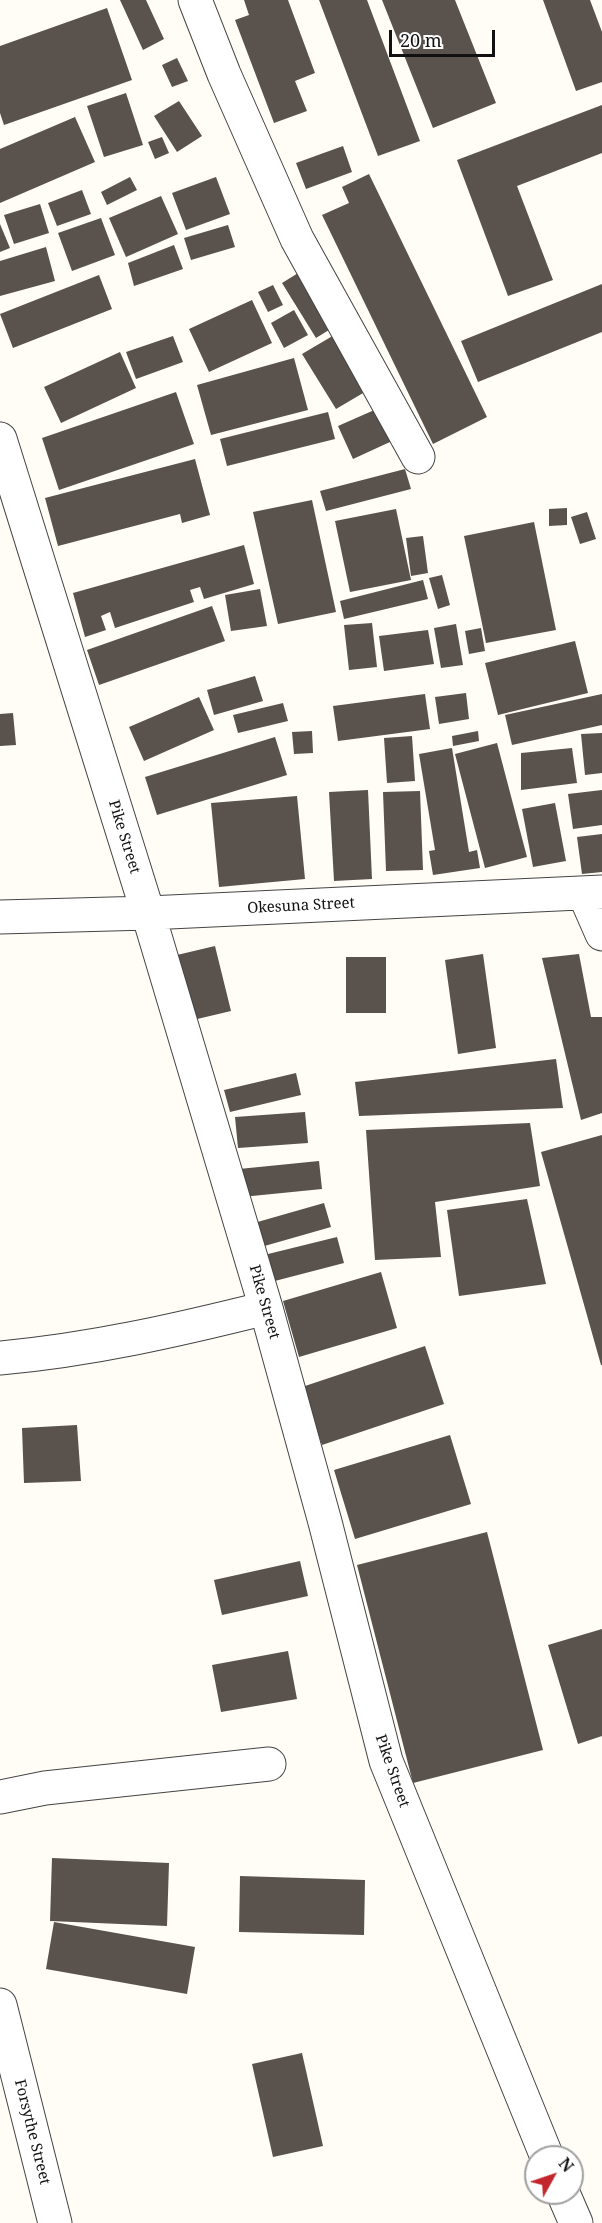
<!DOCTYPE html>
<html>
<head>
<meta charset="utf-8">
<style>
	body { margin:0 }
	#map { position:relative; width:602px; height:2223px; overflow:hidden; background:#fffdf5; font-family:"Noto Serif",serif }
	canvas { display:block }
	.north { position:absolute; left:524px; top:2145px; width:60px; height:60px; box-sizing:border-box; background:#fff; border:2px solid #a0a0a0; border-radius:50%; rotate:50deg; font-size:16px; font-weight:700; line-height:24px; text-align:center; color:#111 }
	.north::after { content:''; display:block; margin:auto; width:21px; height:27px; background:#c4262e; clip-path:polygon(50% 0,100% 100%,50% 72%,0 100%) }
	.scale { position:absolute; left:389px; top:30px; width:106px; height:27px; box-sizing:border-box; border:3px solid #111; border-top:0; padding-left:8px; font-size:18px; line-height:21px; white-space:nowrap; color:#111; -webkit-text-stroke:4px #fff; paint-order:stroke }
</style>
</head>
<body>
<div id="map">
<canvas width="602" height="2223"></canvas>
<div class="north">N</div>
<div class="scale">20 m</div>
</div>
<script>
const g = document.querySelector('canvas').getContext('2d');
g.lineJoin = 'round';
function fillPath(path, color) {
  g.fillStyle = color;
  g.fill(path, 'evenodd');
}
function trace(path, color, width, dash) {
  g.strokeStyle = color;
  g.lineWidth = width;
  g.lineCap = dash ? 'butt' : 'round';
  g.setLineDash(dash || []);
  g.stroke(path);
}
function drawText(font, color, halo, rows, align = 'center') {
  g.font = font + ' "Noto Serif",serif';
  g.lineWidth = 6;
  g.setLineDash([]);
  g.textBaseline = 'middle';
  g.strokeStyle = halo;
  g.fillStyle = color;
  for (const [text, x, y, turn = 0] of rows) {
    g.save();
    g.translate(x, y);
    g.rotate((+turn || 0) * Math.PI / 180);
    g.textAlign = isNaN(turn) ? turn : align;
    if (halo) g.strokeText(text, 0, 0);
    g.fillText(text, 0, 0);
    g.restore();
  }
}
fillPath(new Path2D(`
	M120,0h26l18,39 -21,11z
	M244,0h44l27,73 -20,8 12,30 -33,12 -39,-103 14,-5z
	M319,0h48l53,141 -42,15z
	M382,0h73l41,103 -63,25z
	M543,0h47l12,32v50l-26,9z
	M107,8l25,72 -128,45 -4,-12v-67z
	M177,58l11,23 -16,6 -10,-22z
	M126,93l17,52 -39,12 -17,-51z
	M179,101l23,35 -25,16 -23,-36z
	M602,105v48l-85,33 36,94 -45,16 -51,-136z
	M75,117l20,45 -95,41v-54z
	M162,137l7,16 -14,6 -7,-17z
	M343,146l9,26 -46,17 -10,-26z
	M369,174l118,243 -54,27 -111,-229 27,-12 -7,-16z
	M130,177l7,13 -30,15 -6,-13z
	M216,177l14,37 -44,16 -14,-37z
	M82,190l9,24 -34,12 -9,-23z
	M161,196l17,38 -52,23 -17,-39z
	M40,204l9,29 -35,11 -10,-29z
	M101,218l14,37 -43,16 -14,-38z
	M0,224l10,24 -10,4z
	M228,225l7,22 -44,13 -7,-22z
	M174,245l9,24 -49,17 -6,-23z
	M46,247l9,34 -55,15v-35z
	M303,270l34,55 -21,13 -34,-55z
	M99,275l13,34 -99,39 -13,-34z
	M602,284v48l-124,50 -17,-41z
	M273,285l10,20 -15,7 -10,-20z
	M252,300l20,43 -63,29 -20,-43z
	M294,310l14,25 -24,13 -13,-25z
	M341,331l34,55 -39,23 -34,-55z
	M173,336l10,26 -47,17 -10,-27z
	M120,352l16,36 -75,35 -17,-36z
	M294,358l14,52 -97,25 -14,-50z
	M176,392l18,52 -135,46 -17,-52z
	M388,404l15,32 -50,23 -15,-33z
	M328,412l7,27 -108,27 -7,-27z
	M195,459l15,56 -28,8 -2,-9 -122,32 -13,-48z
	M405,469l6,20 -85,22 -6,-20z
	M312,500l24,112 -58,12 -25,-112z
	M567,508v17l-18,1v-17z
	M396,509l15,71 -61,12 -15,-71z
	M587,512l9,27 -16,5 -9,-27z
	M534,522l22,108 -70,13 -22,-107z
	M423,536l5,37 -17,3 -5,-38z
	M244,545l10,39 -50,15 -4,-12 -10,3 4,12 -79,26 -5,-16 -9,4 5,14 -21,7 -12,-44z
	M442,575l8,30 -12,4 -9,-31z
	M423,580l5,19 -84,20 -4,-18z
	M260,589l7,37 -36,5 -6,-36z
	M212,606l13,35 -126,44 -12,-35z
	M372,623l5,44 -28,3 -5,-45z
	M456,624l7,41 -22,3 -7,-40z
	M481,628l4,23 -16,3 -4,-23z
	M428,630l6,34 -50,7 -5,-35z
	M575,641l13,52 -90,22 -13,-52z
	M255,676l8,25 -49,14 -7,-25z
	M466,693l3,26 -30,5 -4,-27z
	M425,694l5,35 -92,12 -5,-35z
	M602,694v31l-90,20 -7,-30z
	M199,697l15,33 -70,31 -15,-34z
	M283,703l5,18 -50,12 -5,-18z
	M13,713l3,32 -16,1v-32z
	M312,731l1,22 -19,1 -2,-22z
	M478,731l1,10 -26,5 -1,-10z
	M602,733v40l-17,2 -4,-41z
	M412,736l3,45 -28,2 -3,-45z
	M275,737l12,38 -130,40 -12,-38z
	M497,743l30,114 -42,11 -30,-114z
	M452,748l17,104 8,-2 3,18 -47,7 -4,-24 6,-1 -16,-96z
	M572,748l5,35 -56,7v-37z
	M368,790l4,89 -38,2 -5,-89z
	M602,790v35l-29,4 -5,-35z
	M420,791l3,79 -37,1 -3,-79z
	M297,796l8,83 -86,8 -8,-84z
	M555,803l11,58 -33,6 -11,-58z
	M602,834v38l-20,2 -5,-37z
	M215,946l16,65 -38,9 -16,-65z
	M483,954l13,94 -38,6 -13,-94z
	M579,954l12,63h11v96l-21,7 -39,-162z
	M346,957h40v56h-40z
	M556,1059l7,49 -204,8 -4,-34z
	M296,1073l5,22 -71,17 -6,-22z
	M305,1112l3,31 -70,5 -3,-31z
	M530,1123l10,63 -105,16 6,55 -66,3 -9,-130z
	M602,1135v230h-1l-60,-213z
	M319,1161l3,28 -80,8 -3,-28z
	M527,1199l19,85 -87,12 -12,-86z
	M324,1203l7,24 -70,20 -7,-24z
	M337,1237l7,26 -73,19 -7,-27z
	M381,1272l16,56 -98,29 -16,-56z
	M425,1346l19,58 -122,41 -20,-58z
	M77,1425l4,56 -57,2 -2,-55z
	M450,1435l21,69 -116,35 -21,-69z
	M487,1532l56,218 -130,33 -56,-218z
	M300,1561l8,35 -86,19 -8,-35z
	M602,1629v107l-24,8 -30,-99z
	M288,1651l9,48 -76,13 -9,-47z
	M52,1858l117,5 -2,63 -117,-5z
	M240,1876l125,4 -1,55 -125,-3z
	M54,1922l141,25 -8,47 -141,-25z
	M302,2053l21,93 -50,11 -21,-93z`), '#5a524d');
const minor = new Path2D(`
	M195,0l29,74 73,165 121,218
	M0,439l148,474 118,395 59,214 61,239 161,396
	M584,893l18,41
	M0,917l148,-4 454,-21
	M0,1358c90,-8 178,-28 266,-50
	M0,1797l45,-9 224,-24
	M0,2005l55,218
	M563,2193l13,30`);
trace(minor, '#444', 35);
trace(minor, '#fff', 33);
drawText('15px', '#111', '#fff', [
	["Pike Street",124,837,73],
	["Okesuna Street",301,906,-3],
	["Pike Street",264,1302,74],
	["Pike Street",392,1771,71],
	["Forsythe Street",32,2132,76]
]);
</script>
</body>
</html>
